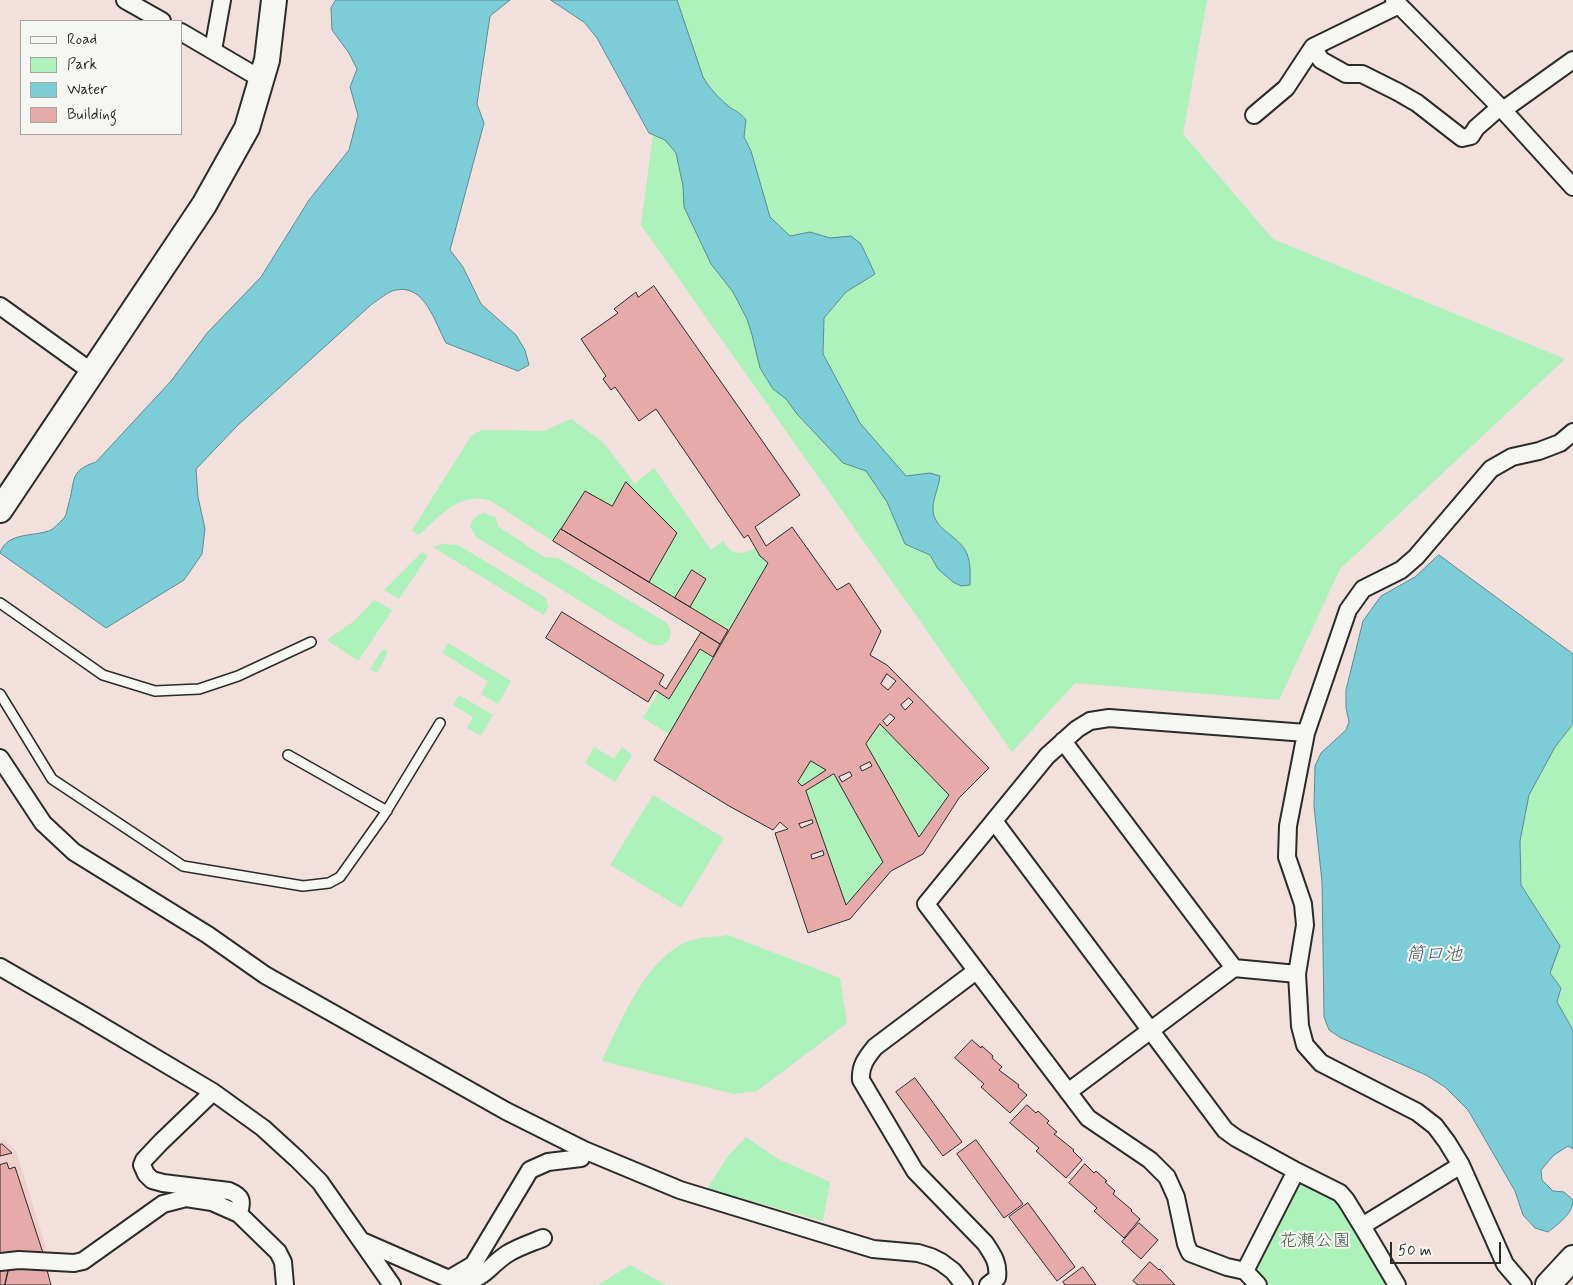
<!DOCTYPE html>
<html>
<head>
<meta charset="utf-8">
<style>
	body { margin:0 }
	#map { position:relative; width:1573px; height:1285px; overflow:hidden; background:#f1e0dc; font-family:Mynerve,sans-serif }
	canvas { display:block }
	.legend { position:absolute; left:20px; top:20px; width:162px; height:115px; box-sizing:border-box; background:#f6f6f2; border:1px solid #a5a5a2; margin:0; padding:6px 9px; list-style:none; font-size:15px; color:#2b2b2b }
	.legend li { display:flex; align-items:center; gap:10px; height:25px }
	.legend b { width:25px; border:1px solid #a5a5a2 }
	.scale { position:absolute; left:1390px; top:1242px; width:111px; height:22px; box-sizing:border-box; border:2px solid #2b2b2b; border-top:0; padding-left:6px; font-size:15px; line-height:18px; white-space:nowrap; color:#2b2b2b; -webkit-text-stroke:4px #f6f6f2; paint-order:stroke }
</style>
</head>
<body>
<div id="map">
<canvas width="1573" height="1285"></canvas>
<ul class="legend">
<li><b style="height:6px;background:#f6f6f2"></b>Road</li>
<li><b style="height:14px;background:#adf1bb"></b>Park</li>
<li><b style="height:14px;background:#7ccdd7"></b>Water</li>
<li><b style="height:14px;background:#e6aba9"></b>Building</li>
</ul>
<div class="scale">50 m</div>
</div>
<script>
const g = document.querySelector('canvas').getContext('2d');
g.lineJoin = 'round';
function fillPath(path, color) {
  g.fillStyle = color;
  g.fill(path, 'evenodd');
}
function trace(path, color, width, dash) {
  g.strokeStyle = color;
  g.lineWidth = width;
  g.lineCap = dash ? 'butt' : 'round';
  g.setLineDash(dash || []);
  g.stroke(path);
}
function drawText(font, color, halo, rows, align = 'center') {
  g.font = font + ' Mynerve,"Klee One",sans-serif';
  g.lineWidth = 4;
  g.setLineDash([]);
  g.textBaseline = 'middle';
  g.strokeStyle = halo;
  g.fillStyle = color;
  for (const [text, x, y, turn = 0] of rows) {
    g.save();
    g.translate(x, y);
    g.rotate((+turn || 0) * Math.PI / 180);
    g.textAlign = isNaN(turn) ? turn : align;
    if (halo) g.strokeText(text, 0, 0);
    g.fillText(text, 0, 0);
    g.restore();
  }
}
fillPath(new Path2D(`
	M4,1140l12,11 32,103 -48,1v-113z`), '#eed0cd');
fillPath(new Path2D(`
	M671,0h536l-24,134 90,105 292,120 -225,210 -61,131 -204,-17 -63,69 -371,-527z
	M571,419l32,23 32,42 19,-16 57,82 12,-9c9,15 18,14 33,7l12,15 -39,67 -39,-23 16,-28 -14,-9 -17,28 -27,-15 29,-50 -65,-27 -27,-15 -32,50 -64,-41c-31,-8 -49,16 -70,35l-7,-5 59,-94 6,-4 6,-2 61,1z
	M484,513l12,5 2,8 46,31 14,1 109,65c9,14 -1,27 -17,21l-174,-107 -6,-11c2,-7 6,-11 14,-13z
	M443,544l15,1 88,53 2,9 -4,8 -111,-68z
	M422,552l6,4 -29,43 -15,-9z
	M374,600l18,10 -34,51 -31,-21 27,-19z
	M448,643l63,38 -13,23 -17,-10 7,-13 -46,-28z
	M700,649l13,8 -44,77 -26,-16 15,-25 11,6z
	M382,650h3l3,2 -11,21 -7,-4z
	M459,695l34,20 -12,21 -14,-8 6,-11 -20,-12z
	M880,724l69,71 -30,42 -53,-93z
	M1573,724v306l-16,-28 4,-14 -11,-15 -29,-88 -1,-44 9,-46 26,-48z
	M594,747l20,12 8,-12 10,8 -17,27 -30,-19z
	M811,761l15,9 -24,16 -4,-4z
	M834,774l49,88 -37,43 -40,-114z
	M653,795l71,43 -43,70 -71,-43z
	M728,935l112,43 7,45 -90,68 -23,3 -132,-33c19,-39 44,-104 87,-120 11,-4 27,-4 39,-6z
	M746,1137l32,22 52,23 -7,39 -116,-32 21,-33z
	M1297,1181h5l34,17 55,87h-126l-12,-17z
	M630,1265l36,20h-68z`), '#adf1bb');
const water = new Path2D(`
	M336,0h174l-20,16 -13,88 7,19 -34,127 13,17 18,37 35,31 9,15 4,15 -11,6 -72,-28c-11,-20 -21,-59 -50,-53 -8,1 -17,10 -24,14l-134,121 -42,44 2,28 7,32 -3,25 -18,26 -78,48 -106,-75c7,-22 36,-16 51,-23 3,-2 8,-7 11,-10 4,-3 5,-9 6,-14 8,-25 0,-35 28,-44l75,-81 37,-49 53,-55 48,-77 40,-50 9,-35 -8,-28 7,-18 -8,-16 -17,-23 -1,-22z
	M551,0h126l26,77c6,11 15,20 24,28 8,7 11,5 19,15l-2,17 7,14 19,66 20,19 20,-4 20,6 21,-2 10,8 14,30 -29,18 -22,26 -1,36 37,69 46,53 24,-3 10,3c-1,11 -8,24 -7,35 2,20 27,25 34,43 4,10 3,20 3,31l-9,1 -8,-4 -15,-13 -8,-14 -25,-11 -18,-42 -21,-31 -23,-8 -46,-49 -11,-15 -13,-10 -13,-21 -8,-33 -5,-16 -14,-27 -22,-28 -27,-57 -1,-21 -7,-33 -11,-13 -16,-7 -52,-95 -12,-15z
	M1439,555l134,99v70l-18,23 -26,48 -9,46 1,44 39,61 -10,27 11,15 -4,14 16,28v119l-5,-3 -14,9 -13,15 1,10 11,11 11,1 9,8c0,14 -15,24 -25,32l-13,-4 -12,-13 -8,-24 -47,-81 -23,-23 -19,-12 -85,-37 -12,-8 -5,-13 -2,-135 -8,-76 1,-40 6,-13 25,-23 3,-8 -3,-14v-18l17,-69 18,-25 34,-19z`);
fillPath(water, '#7ccdd7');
trace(water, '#5c8c92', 1);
const building = new Path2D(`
	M654,286l146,209 -45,32 11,19 26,-19 45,63 12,-7 32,48 -11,24 17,10 102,103 -30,30 -36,56 -32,17 -41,48 -42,14 -33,-100 13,-4 -8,-7 -7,8 -44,-24 -75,-46 114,-197 -8,-7 -12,-21 -4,3 -88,-129 -17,12 -24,-34 -4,3 -8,-11 3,-3 -25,-37 37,-26 -4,-4 22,-17 2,5zM887,674l9,7 -8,9 -7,-6zM909,698l4,4 -8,8 -4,-5zM890,714l5,4 -8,8 -4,-5zM880,724l69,71 -30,42 -53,-93zM811,761l15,9 -24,16 -4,-4zM870,762l2,4 -10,5 -2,-4zM850,772l2,4 -10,6 -3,-5zM834,774l49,88 -37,43 -40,-114zM812,820l1,3 -12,5 -2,-4zM823,851l1,4 -12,4 -1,-4z
	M626,482l51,51 -28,49 -88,-53 24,-38 27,15z
	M561,529l167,101 -8,14 -167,-103z
	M692,570l14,9 -16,28 -15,-9z
	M562,612l102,63 -5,9 7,5 35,-57 19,12 -7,13 -13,-8 -31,50 -14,-9 -7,12 -102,-64z
	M972,1040l9,8 1,-2 11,10 -1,2 10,9 -3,3 20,15 -1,2 9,8 -17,18 -29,-26 3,-3 -29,-26z
	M915,1078l47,64 -19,14 -47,-64z
	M1027,1105l9,8 2,-2 11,10 -2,2 10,9 -3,2 20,16 -1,1 9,9 -16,18 -30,-27 3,-3 -29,-25z
	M976,1140l47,64 -19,14 -47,-64z
	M2,1144l10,9 -12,3v-11z
	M7,1163l2,6 6,-2 28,86 -43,1v-89z
	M1085,1164l9,9 2,-2 11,10 -2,1 10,9 -2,3 19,16 -1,1 9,8 -16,19 -30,-27 3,-3 -28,-25z
	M1028,1203l47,64 -18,14 -48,-64z
	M1139,1223l19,17 -17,19 -19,-17z
	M1150,1262l9,8 1,-1 15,16h-37l-5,-4z
	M9,1267l-4,18h-5v-17z
	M9,1267l38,3 4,15h-46z
	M1083,1267l13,18h-31l-2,-3z`);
fillPath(building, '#e6aba9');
trace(building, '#2b2b2b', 1);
const lane = new Path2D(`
	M0,603l103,72 52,16 44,-2 39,-13 73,-34
	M0,694l52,85 131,87 120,20 26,-3 11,-6 44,-62 56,-92
	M288,755l99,56`);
const street = new Path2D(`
	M125,0l37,21
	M1394,0l109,110 70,77
	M1399,5l-86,42 8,13 25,14h16l36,18 19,11 45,35 9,-2 5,-8 24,-21
	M181,32l80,47
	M213,50l9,-50
	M1503,110l70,-50
	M1254,115l32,-27 27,-41
	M0,306l92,66
	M1063,741l171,227 63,6
	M0,758l43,65 31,29 134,83 57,40 241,136 78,39 96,40 193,59 45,4 13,4 10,5 12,9 11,14
	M994,821l231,309 11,8 60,33 44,22 6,7 16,26 35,59
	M0,967l85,49 128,76 50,36 34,31 23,23 72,103
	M976,971l-101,76c-9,11 -15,19 -14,33l54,91 70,72c8,12 14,20 12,35l-9,7
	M213,1092l-52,50 -17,18 -2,5 4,9 6,6 11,3 66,8c14,6 13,9 10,23
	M1068,1092l166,-124
	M1362,1226l99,-61
	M362,1241l87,38 24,-14 57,-95 18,-8 33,-4 3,-8
	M0,1262l19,-2 55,3 9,-2 80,-57 23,-6 26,4 27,12 39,38 5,10 2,23
	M1245,1271l51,-100
	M449,1279c35,6 34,-9 58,-25 11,-7 24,-11 36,-16
	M1258,1285l-13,-14 -18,-4 -37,-14 -4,-9 -10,-47 -9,-20 -17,-17 -62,-42 -162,-214 121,-148 30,-27 13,-8 19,-3 197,15
	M1523,1285l-18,-21 -44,-99 -14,-23 -12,-16 -18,-14 -96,-49 -16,-18 -5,-19 -3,-52 8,-49 -2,-21 -16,-47 1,-31 18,-93 42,-123 15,-21 38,-19 15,-13 75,-88 21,-12 27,-6 21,-8 13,-11`);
const secondary = new Path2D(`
	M0,510l204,-305 43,-77 20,-68 7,-60
	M1548,1285l25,-27`);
trace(lane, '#2b2b2b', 12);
trace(street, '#2b2b2b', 20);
trace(secondary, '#2b2b2b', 28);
trace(lane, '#f6f6f2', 9);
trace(street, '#f6f6f2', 16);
trace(secondary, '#f6f6f2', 24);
drawText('18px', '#4c5c4f', '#f6f6f2', [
	["花瀬公園",1315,1242]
]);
drawText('italic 19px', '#435c5f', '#f6f6f2', [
	["筒口池",1434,956]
]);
</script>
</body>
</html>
